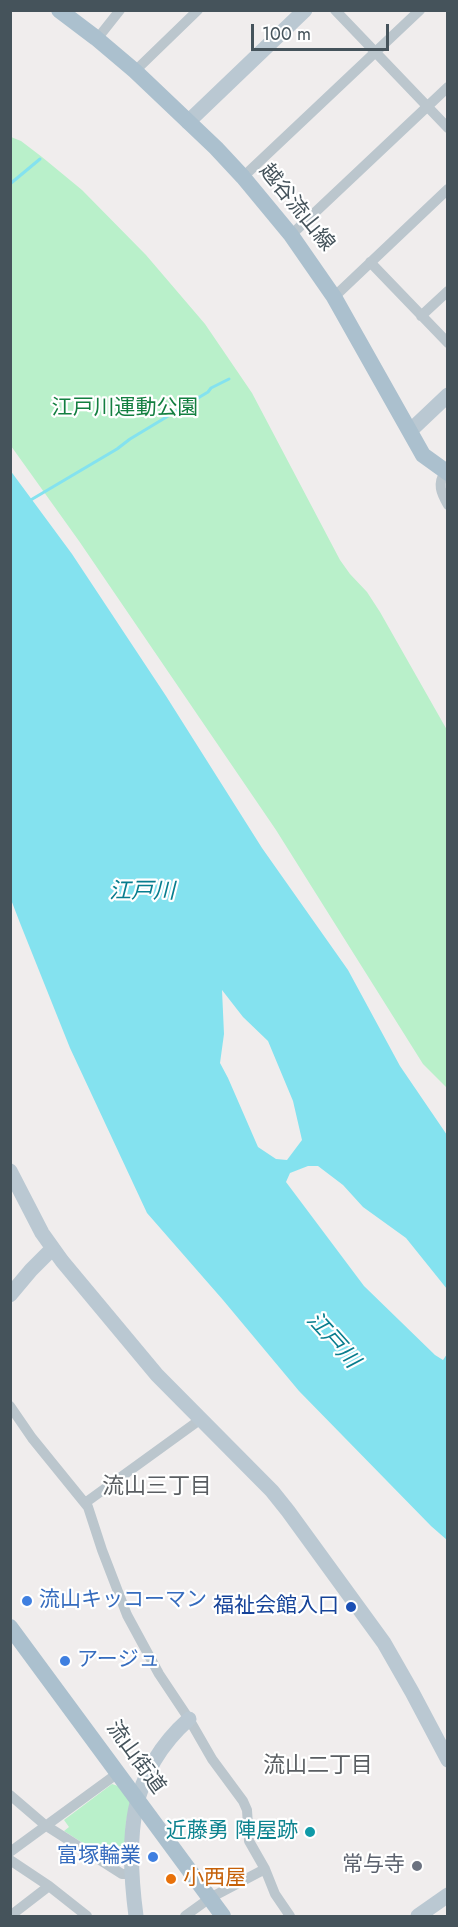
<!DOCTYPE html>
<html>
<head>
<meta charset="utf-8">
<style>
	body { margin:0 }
	#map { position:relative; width:458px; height:1927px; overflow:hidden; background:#f0eded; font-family:Jost,sans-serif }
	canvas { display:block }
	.frame { position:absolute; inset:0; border:12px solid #45535b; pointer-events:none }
	.scale { position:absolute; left:251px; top:24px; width:138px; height:27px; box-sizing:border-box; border:3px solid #45535b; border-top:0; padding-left:8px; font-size:18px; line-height:21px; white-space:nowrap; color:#45535b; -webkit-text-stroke:4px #fff; paint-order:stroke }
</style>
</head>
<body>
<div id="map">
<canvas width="458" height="1927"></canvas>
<div class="frame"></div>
<div class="scale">100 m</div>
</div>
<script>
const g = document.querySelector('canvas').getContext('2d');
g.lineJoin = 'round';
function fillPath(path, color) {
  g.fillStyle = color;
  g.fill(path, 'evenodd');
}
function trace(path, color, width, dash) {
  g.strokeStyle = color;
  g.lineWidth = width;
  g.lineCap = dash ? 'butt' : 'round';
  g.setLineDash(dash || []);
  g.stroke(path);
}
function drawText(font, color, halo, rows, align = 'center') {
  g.font = font + ' Jost,"Noto Sans JP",sans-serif';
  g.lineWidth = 4.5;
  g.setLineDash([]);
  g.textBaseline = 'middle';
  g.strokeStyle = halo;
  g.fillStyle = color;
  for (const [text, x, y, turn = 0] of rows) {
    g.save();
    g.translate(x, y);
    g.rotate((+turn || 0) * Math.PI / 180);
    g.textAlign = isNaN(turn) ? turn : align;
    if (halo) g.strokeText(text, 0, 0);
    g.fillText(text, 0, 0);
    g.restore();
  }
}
fillPath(new Path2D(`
	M11,137l10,4 21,16 40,33 64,65 59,69 47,69 88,167 10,14 17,18 13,20 67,118v358l-24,-24 -147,-234 -197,-289 -68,-95z
	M112,1784l6,2 13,17 -5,18 -1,41 -6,4 -55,-35 5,-4 -5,-7z`), '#b9f0ca');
fillPath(new Path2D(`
	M10,470l62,84 94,142 96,152 86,122 52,96 47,69v154l-41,-51 -43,-31 -20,-22 -25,-19h-10l-18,7 -4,9 78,104 71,69 8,5 4,-6v186l-16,-14 -132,-135 -76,-91 -76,-87 -77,-165 -50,-125 -10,-26zM222,990l21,27 25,24 25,60 9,39 -15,20 -11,-1 -18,-12 -30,-69 -8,-15 4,-29z`), '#84e2ef');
trace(new Path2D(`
	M10,184l30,-25
	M29,501l88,-52 13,-10 78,-47 3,-4 18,-9`), '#84e2ef', 3);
trace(new Path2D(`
	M335,10l113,118
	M97,39l23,-29
	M135,71l63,-61
	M243,177l177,-167
	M291,235l157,-148
	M370,262l78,81
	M334,297l114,-108
	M421,316l27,-25
	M445,472c-8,12 -4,21 3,33
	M10,1406l22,32 56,69 14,43 25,65 32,59 30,45 23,40 31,42 4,9 2,31 16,28 10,25 15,22
	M85,1503l116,-84
	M10,1795l35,30 77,49h10
	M10,1852l108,-79
	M10,1860l39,26 38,30
	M14,1913l35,-27
	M185,1916l25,-18 55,-29`), '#bbc6cd', 10);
trace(new Path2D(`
	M188,122l117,-112
	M410,431l38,-36
	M10,1171l32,62 20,28 95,114 115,116 16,20 96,132 28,49 36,68
	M10,1295l21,-25 21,-21
	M136,1916c-10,-76 -9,-142 53,-197
	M418,1916l30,-21`), '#bac8d2', 15);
trace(new Path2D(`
	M59,10l37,28 39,33 81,77 27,29 48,58 43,62 89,158 25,18
	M10,1627l213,289`), '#abc0ce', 16);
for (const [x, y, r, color] of [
	[27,1601,6,"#3f7fe0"],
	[351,1607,6,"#1a4fb4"],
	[65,1661,6,"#3f7fe0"],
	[310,1832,6,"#0f9aa8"],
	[153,1857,6,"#3f7fe0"],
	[417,1866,6,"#6b7280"],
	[171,1879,6,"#e8710a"]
]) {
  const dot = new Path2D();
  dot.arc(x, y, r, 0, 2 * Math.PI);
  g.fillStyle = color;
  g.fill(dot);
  trace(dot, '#fff', 2);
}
drawText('21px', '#45535b', '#fff', [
	["越谷流山線",296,208,51],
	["流山街道",135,1758,54]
]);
drawText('21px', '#137f40', '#fff', [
	["江戸川運動公園",125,409]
]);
drawText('21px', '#366cbe', '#fff', [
	["流山キッコーマン",39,1601],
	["アージュ",77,1661],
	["富塚輪業",141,1857,"right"]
], 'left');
drawText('21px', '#164399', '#fff', [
	["福祉会館入口",339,1607]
], 'right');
drawText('21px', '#0d838f', '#fff', [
	["近藤勇 陣屋跡",298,1832]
], 'right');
drawText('21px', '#5b616d', '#fff', [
	["常与寺",405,1866]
], 'right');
drawText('21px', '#c56008', '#fff', [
	["小西屋",183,1879]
], 'left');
drawText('italic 22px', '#087d8e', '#fff', [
	["江戸川",142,893],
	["江戸川",332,1341,48]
]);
drawText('22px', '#5a5e62', '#fff', [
	["流山三丁目",157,1488],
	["流山二丁目",318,1767]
]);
</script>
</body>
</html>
